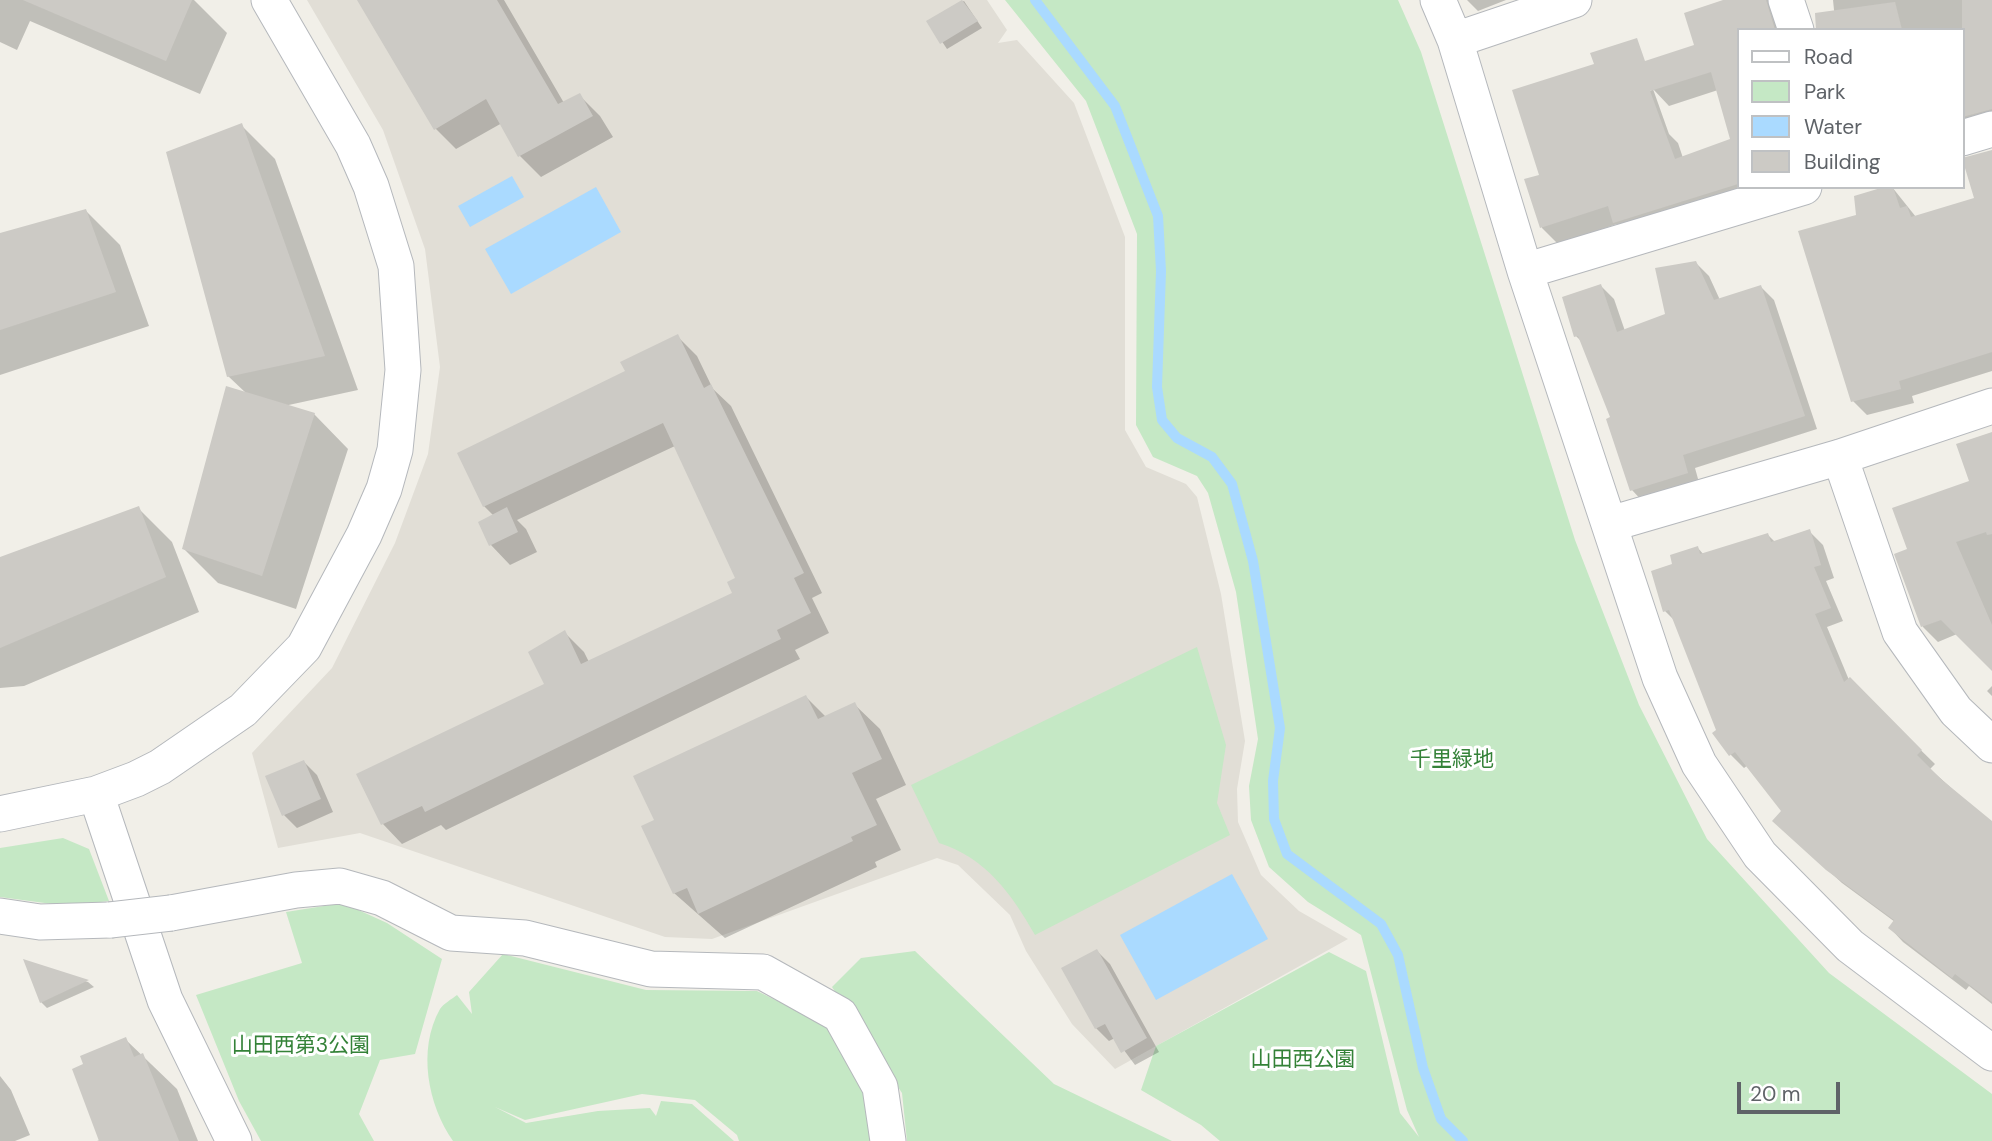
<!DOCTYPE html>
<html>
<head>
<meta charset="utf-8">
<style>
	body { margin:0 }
	#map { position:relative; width:1992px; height:1141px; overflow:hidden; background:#f1efe8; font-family:"DM Sans",sans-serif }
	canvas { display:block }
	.legend { position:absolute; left:1737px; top:28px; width:228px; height:161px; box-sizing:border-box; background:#fff; border:2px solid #bfc1c3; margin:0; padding:9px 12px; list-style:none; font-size:21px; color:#5f6368 }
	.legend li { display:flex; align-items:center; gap:14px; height:35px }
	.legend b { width:35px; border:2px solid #bfc1c3 }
	.scale { position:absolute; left:1737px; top:1082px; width:103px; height:32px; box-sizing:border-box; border:4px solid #5f6368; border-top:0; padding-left:9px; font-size:21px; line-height:24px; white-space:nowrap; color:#5f6368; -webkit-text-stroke:5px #fff; paint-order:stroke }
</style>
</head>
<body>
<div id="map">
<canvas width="1992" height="1141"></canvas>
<ul class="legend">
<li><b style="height:9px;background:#fff"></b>Road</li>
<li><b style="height:19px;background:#c5e8c5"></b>Park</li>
<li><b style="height:19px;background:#aadaff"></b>Water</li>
<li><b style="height:19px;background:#cccac5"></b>Building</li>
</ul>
<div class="scale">20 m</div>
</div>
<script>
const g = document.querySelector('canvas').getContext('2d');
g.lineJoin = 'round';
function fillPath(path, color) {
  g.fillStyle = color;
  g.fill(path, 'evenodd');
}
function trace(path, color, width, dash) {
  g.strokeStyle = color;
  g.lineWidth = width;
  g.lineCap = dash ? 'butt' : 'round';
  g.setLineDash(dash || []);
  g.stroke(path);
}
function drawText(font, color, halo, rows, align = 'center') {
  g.font = font + ' "DM Sans","Noto Sans JP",sans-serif';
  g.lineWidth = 6;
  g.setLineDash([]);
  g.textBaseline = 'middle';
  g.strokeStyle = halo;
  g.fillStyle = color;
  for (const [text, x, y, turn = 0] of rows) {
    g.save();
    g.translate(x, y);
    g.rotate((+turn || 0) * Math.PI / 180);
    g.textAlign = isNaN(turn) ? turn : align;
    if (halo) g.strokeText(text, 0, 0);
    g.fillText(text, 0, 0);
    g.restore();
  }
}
fillPath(new Path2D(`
	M307,0h680l20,30 -9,13 19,-3 57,63 51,134v193l21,37 40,17 11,13 24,97 24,147 -8,48 1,33 23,53 38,36 49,28 -233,130 -43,-45 -46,-73 -16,-36 -52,-50 -21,-7 -225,81 -47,-2 -305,-104 -82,15 -26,-95 80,-85 63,-125 33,-89 12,-87 -15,-118 -42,-119z`), '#e1ded6');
fillPath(new Path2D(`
	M1005,0h393l23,52 154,488 64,165 68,134 122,134 163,121v47h-772l-19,-16 -60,-35 15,-44 173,-94 37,19 34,142 19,24 -12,-27 -46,-175 -53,-33 -39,-35 -18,-47 -2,-34 9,-47 -22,-147 -28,-99 -11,-17 -44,-19 -17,-32 1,-191 -51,-133z
	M1197,647l29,98 -9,58 13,32 -195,100c-24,-42 -49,-77 -96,-92l-28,-58z
	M63,838l26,11 20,52 -42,5 -67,-9v-49z
	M343,903l44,20 55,36 -27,95 -35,6 -21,54 15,27h-113l-22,-40 -43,-106 106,-32 -16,-51z
	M915,951l139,133 118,57h-265l-5,-48 -70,-106 29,-29z
	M503,954l143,36 111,1 74,36 35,69 7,45h-134l-2,-6 -42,-35 -53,-6 -117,26 -30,-13 31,16 72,-12 52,-3 6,8 5,-15 31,3 42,37h-281c-25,-36 -36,-91 -13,-132 3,-5 12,-10 17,-14l15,19 -3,-22z`), '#c5e8c5');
fillPath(new Path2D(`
	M512,176l12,21 -54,30 -12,-21z
	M596,187l25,45 -110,62 -26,-45z
	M1232,874l36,65 -112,61 -36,-65z`), '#aadaff');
fillPath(new Path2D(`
	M0,0h194l33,33 -27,61 -170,-73 -13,29 -17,-8z
	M359,0h145l60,103 15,-8 21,21 13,21 -72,40 -21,-21 -18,-33 -46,26 -21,-21z
	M1467,0h39l-28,11z
	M1732,0h42l11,30h-47v157h41l-148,51 -14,-14 -59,20 -16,-16 -1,-52 112,-87 43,-43zM1653,89l16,17 49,-16 14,50 -49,18 -5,-15 -9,-9z
	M1833,0h159v125l-30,8v-103h-126z
	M964,1l18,27 -35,21 -18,-27z
	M241,125l34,34 83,231 -74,16 30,8 34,35 -52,160 -78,-26 -34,-34 63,-155 -19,-18z
	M1992,151v220l-80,25 2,7 -47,12 -14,-14 5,-185 34,-29 24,30 61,-18z
	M86,211l34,34 29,81 -149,49v-140z
	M1696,263l13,13 11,24 41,-13 13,13 43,129 -122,39 5,18 -55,18 -13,-14 -19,-72 -30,-75 -7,-7 25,-50 13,13 11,32 42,-16z
	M677,336l20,20 16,33 18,17 91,187 -10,5 17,35 -34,17 5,9 -354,171 -5,-5 -39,19 -19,-20 -24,-49 187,-90 19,-52 19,19 5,10 145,-68 4,-15 -63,-133 -158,74 9,9 11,23 -27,13 -19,-20 -10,-22 13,-7 -10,-10 143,-134z
	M1992,436v233l-35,-35 -19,8 -15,-15 -26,-72 12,-5 62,-68z
	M138,508l34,34 27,70 -175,74 -24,2v-129z
	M1809,531l14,14 11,33 -8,3 17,40 -16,6 22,53 86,84 -5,5 46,41 16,20v174l-23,-18 -3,4 -63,-48 -13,-14 5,-6 -53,-39 -54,-49 -4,-23 -36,-46 -4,3 -13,-13 -55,-133 -11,-11 9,-46 24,-17 6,7 64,-20 8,8z
	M1992,686v10l-5,-5z
	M806,697l20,20 28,-13 26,25 26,56 -30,14 25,51 -26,12 2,5 -152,71 -51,-45 -18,-73z
	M304,762l13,13 16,37 -36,16 -13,-13z
	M1097,951l13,13 49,88 -24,13 -20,-27 -6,3 -13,-13z
	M26,962l62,20 6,5 -47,21 -6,-6z
	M125,1039l52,50 21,52h-101l3,-1z
	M0,1076l11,14 19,45 -15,6h-15z`), '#0003');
trace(new Path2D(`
	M1035,0l80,106 43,110 3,55 -4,116 5,33 15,18 35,19 20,27 21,77 27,167 -7,53 1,38 13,35 94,70 17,31 25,113 18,51 22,22`), '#aadaff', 10);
fillPath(new Path2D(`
	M23,0h169l-26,61z
	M357,0h140l61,104 22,-11 13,23 -75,41 -32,-58 -52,31z
	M962,0l16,21 -38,23 -14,-23z
	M1723,0h43l9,30h-37v154l-125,39 -5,-17 -68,22 -16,-49 15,-4 -27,-85 82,-26 -4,-11 47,-15 8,23 49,-16 -10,-32zM1711,72l19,67 -55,20 -25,-68z
	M1962,0h30v109l-30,8z
	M1895,2l7,28h-86l-1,-17z
	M242,123l83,233 -98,21 -61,-225z
	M1992,150v202l-93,29 2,8 -50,13 -53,-171 58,-16 -2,-19 30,-9h9l7,21 7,-2 4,11 63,-19 -12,-40z
	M86,209l30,83 -116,38v-97z
	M1696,261l18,39 47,-15 44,131 -122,39 5,18 -58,18 -24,-72 4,-2 -32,-81 -4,1 -12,-40 39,-13 16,48 48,-18 -10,-46z
	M678,334l26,54 7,-4 93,189 -10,5 17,35 -34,17 4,9 -356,173 -3,-6 -41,19 -25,-51 188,-90 -16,-32 37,-22 16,34 151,-71 -5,-11 8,-4 -72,-155 -180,84 -26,-54 168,-82 -5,-9z
	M226,386l89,27 -53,163 -80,-27z
	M1992,432v102l-5,1 -1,-3 -30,10 36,83v46l-51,-51 -20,7 -27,-73 13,-5 -15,-41 77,-27 -13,-37z
	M139,506l27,71 -166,71v-91z
	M507,507l11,25 -29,14 -11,-24z
	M1810,529l11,36 -7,2 17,41 -16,6 29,68 6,-5 72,73 -5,5 25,25 50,41v181l-37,-28 -3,4 -64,-50 6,-8 -68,-50 -54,-49 9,-10 -46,-59 -6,4 -17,-23 4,-3 -47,-120 -6,2 -12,-41 21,-7 -2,-9 28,-9 2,8 68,-21 3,9z
	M806,695l12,24 37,-17 27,57 -30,14 25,52 -26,12 2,4 -155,73 -11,-26 -14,6 -32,-68 13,-6 -21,-44z
	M304,760l17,39 -39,17 -17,-40z
	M1097,949l50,89 -26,15 -16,-29 -10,5 -34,-61z
	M23,959l66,21 -49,23z
	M126,1037l8,20 9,-4 36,88h-80l-27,-72 11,-5 -3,-8z`), '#cccac5');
const minor = new Path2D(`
	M1438,0l17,40 70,231 135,407 39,86 61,91 90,91 142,107
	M1786,0l10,30
	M1455,40l119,-40
	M1962,138l30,-9
	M1525,271l279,-84
	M1840,457l60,175 56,79 36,34
	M1610,524l230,-67 152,-51
	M96,794l69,206 69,141
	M0,814l96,-20 40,-15 24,-12 83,-57 61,-63 60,-112 20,-46 11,-39 8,-80 -7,-104 -25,-80 -18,-41 -84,-145
	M171,913l125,-23 44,-4 42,12 69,35 74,5 126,31 112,3 77,43 40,72 8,54
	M0,916l40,6 70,-2`);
trace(minor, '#b5b8bc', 37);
trace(minor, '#fff', 35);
const minorBridge = new Path2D(`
	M110,920l61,-7`);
trace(minorBridge, '#b5b8bc', 37, []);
trace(minorBridge, '#fff', 35);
drawText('21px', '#348238', '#fff', [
	["千里緑地",1452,760],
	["山田西第3公園",301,1046],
	["山田西公園",1303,1060]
]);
</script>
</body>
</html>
